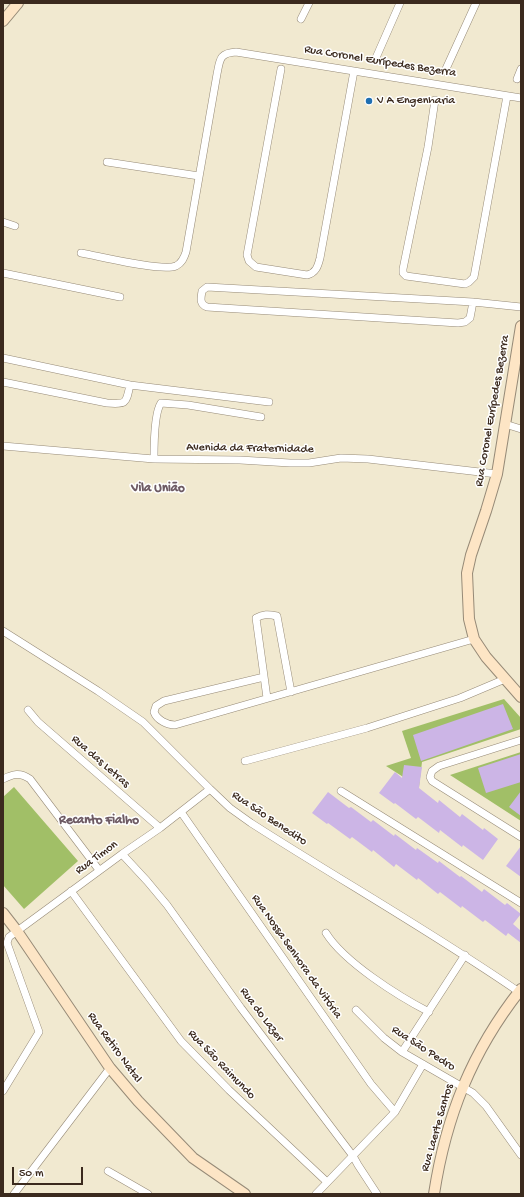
<!DOCTYPE html>
<html>
<head>
<meta charset="utf-8">
<style>
	body { margin:0 }
	#map { position:relative; width:524px; height:1197px; overflow:hidden; background:#f1e9d0; font-family:"Gochi Hand",sans-serif }
	canvas { display:block }
	.frame { position:absolute; inset:0; border:4px solid #3b2a1e; pointer-events:none }
	.scale { position:absolute; left:12px; top:1167px; width:71px; height:18px; box-sizing:border-box; border:2px solid #3b2a1e; border-top:0; padding-left:5px; font-size:12px; line-height:14px; white-space:nowrap; color:#3b2a1e; -webkit-text-stroke:3px #fff; paint-order:stroke }
</style>
</head>
<body>
<div id="map">
<canvas width="524" height="1197"></canvas>
<div class="frame"></div>
<div class="scale">50 m</div>
</div>
<script>
const g = document.querySelector('canvas').getContext('2d');
g.lineJoin = 'round';
function fillPath(path, color) {
  g.fillStyle = color;
  g.fill(path, 'evenodd');
}
function trace(path, color, width, dash) {
  g.strokeStyle = color;
  g.lineWidth = width;
  g.lineCap = dash ? 'butt' : 'round';
  g.setLineDash(dash || []);
  g.stroke(path);
}
function drawText(font, color, halo, rows, align = 'center') {
  g.font = font + ' "Gochi Hand",sans-serif';
  g.lineWidth = 3;
  g.setLineDash([]);
  g.textBaseline = 'middle';
  g.strokeStyle = halo;
  g.fillStyle = color;
  for (const [text, x, y, turn = 0] of rows) {
    g.save();
    g.translate(x, y);
    g.rotate((+turn || 0) * Math.PI / 180);
    g.textAlign = isNaN(turn) ? turn : align;
    if (halo) g.strokeText(text, 0, 0);
    g.fillText(text, 0, 0);
    g.restore();
  }
}
fillPath(new Path2D(`
	M504,699l17,19v11l-99,33 -3,25 -33,-21 25,-8 -9,-27z
	M521,752v69l-71,-46z
	M14,787l64,74 -54,48 -21,-24v-88z`), '#a1bf67');
fillPath(new Path2D(`
	M503,704l10,25 -92,32 -8,-26z
	M521,754v28l-35,11 -8,-25z
	M404,765l18,2 -3,21 19,15 1,-3 21,17 2,-3 21,16 1,-2 14,11 -15,21 -20,-15 -1,2 -22,-17 -1,3 -21,-16 -2,2 -21,-16 -1,1 -15,-11 16,-21 7,6z
	M521,791v25l-12,-9z
	M328,792l21,16 2,-1 20,15 2,-2 21,16 1,-2 21,16 1,-2 21,15 1,-2 21,16 1,-1 21,16 2,-3 21,16 2,-2 14,11 -8,10 8,7v12l-13,-10 -2,3 -21,-16 -2,2 -21,-16 -1,2 -21,-16 -2,2 -20,-16 -1,2 -21,-16 -2,3 -21,-17 -1,2 -20,-15 -2,2 -22,-16 -1,1 -15,-11z
	M521,846v31l-15,-11z`), '#ccb5e6');
const street = new Path2D(`
	M301,19l8,-16
	M375,60l25,-57
	M281,69l-34,186 2,6 7,6 51,8c9,-2 11,-9 13,-17l34,-187
	M445,71l31,-68
	M517,79l4,-10
	M435,100l-7,47 -25,122v4l3,3 59,8 4,-2 5,-5 33,-181
	M107,162l92,14
	M3,222l12,4
	M81,253c18,3 80,19 95,13 6,-3 8,-8 10,-14l31,-178c3,-14 2,-21 19,-22l285,46
	M3,273l117,24
	M473,302l-3,16 -5,4 -7,1 -251,-16c-8,-3 -6,-9 -5,-16l5,-4 266,15 48,5
	M3,358l127,27 139,17
	M3,382l104,21c20,2 19,0 23,-18
	M505,424l16,5
	M3,446l151,13 86,1 50,3h19l32,-5 27,1 129,15
	M154,459c0,-13 0,-46 7,-56l27,2 73,12
	M3,631l95,60 45,31 67,67 20,19 21,15c89,57 181,109 268,169
	M264,677l-100,24 -8,5 -2,6c3,8 13,13 21,13l299,-86
	M267,698l-11,-80c7,-4 12,-4 21,-2l14,76
	M28,710l10,12 122,106
	M521,740l-82,26 -7,5 -2,6 2,4 89,56
	M245,761l122,-33 93,-30 45,-19
	M3,779c10,-5 17,-7 27,0l69,91
	M341,791l180,112
	M181,812l190,272 24,28
	M122,854l25,27 20,24 74,103 112,148 5,9 19,29
	M71,891l110,150 48,49 98,92
	M326,933c18,29 72,63 103,79
	M356,1010l28,28 18,14 71,41 13,13 35,49
	M402,1052l63,-97
	M3,1091l36,-59 -32,-89 2,-6 113,-83 38,-26 50,-39
	M108,1171l40,23
	M14,1194l96,-126
	M316,1194l79,-82 28,-48`);
const secondary = new Path2D(`
	M3,21l15,-18
	M521,326l-24,148 -11,37 -15,44 -4,18 2,46 5,20 12,18 35,40
	M3,913l14,18 93,137 28,33 55,57 52,36
	M434,1194c12,-78 38,-143 87,-205`);
trace(street, '#968a77', 8);
trace(secondary, '#968a77', 12);
trace(street, '#fff', 7);
trace(secondary, '#fde5c5', 10);
for (const [x, y, r, color] of [
	[369,101,4,"#1f6fb2"]
]) {
  const dot = new Path2D();
  dot.arc(x, y, r, 0, 2 * Math.PI);
  g.fillStyle = color;
  g.fill(dot);
  trace(dot, '#fff', 1.5);
}
drawText('12px', '#3b2a1e', '#fff', [
	["Rua Coronel Eurípedes Bezerra",380,62,9],
	["Rua Coronel Eurípedes Bezerra",493,411,-80],
	["Avenida da Fraternidade",250,449,1],
	["Rua das Letras",100,762,41],
	["Rua São Benedito",269,819,34],
	["Rua Timon",97,858,-36],
	["Rua Nossa Senhora da Vitória",296,957,55],
	["Rua do Lazer",261,1015,53],
	["Rua Retiro Natal",114,1048,54],
	["Rua São Pedro",423,1049,33],
	["Rua São Raimundo",221,1065,46],
	["Rua Laerte Santos",438,1128,-74]
]);
drawText('12px', '#3b2a1e', '#fff', [
	["V A Engenharia",377,101]
], 'left');
drawText('bold 13px', '#6e5b64', '#fff', [
	["Vila União",158,489],
	["Recanto Fialho",99,821]
]);
</script>
</body>
</html>
